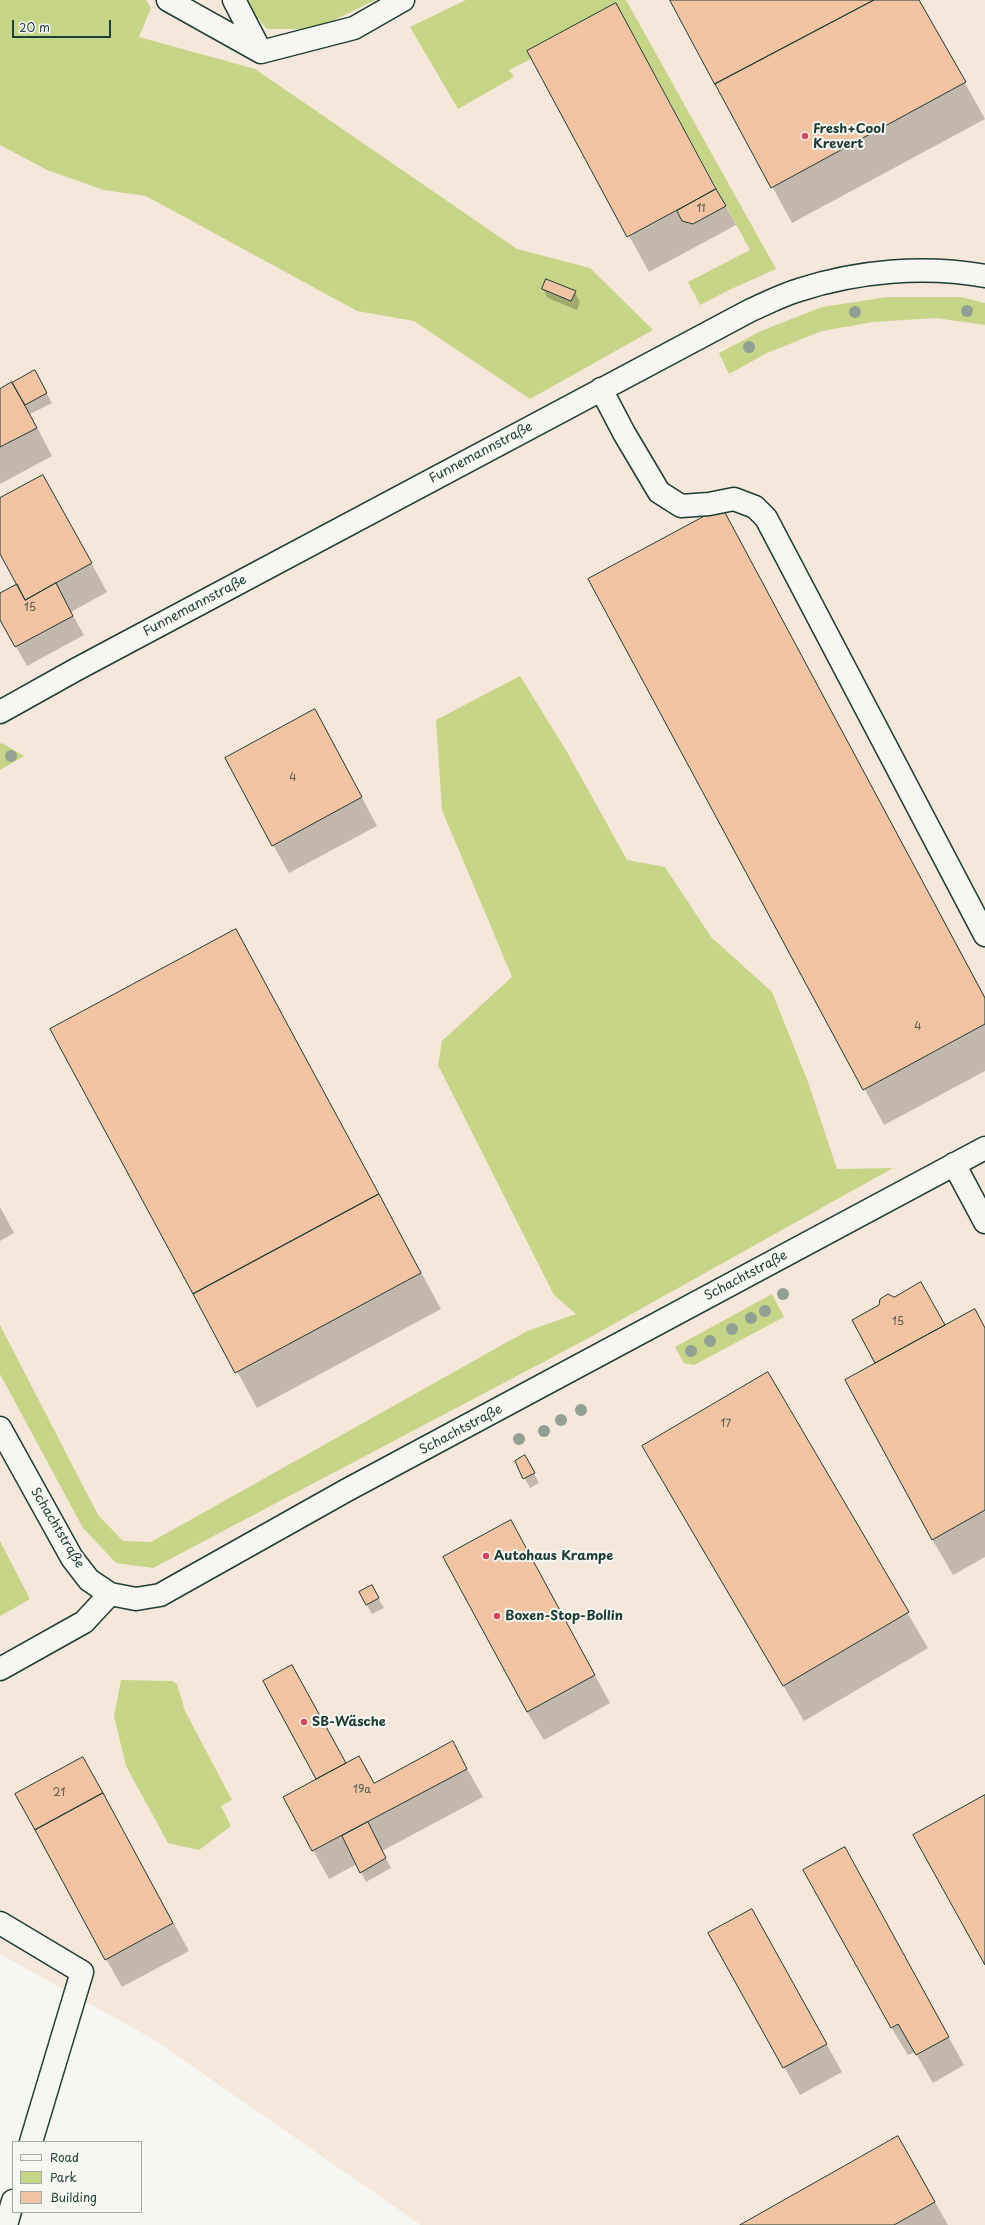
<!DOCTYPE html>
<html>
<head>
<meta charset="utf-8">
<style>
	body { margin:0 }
	#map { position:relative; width:985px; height:2225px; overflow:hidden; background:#f6f6f2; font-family:"Playpen Sans",sans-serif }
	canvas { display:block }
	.legend { position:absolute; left:12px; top:2141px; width:130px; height:72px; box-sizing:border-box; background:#f6f6f2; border:1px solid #a0aca6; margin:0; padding:5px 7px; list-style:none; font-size:12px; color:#1f3d34 }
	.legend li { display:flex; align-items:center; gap:8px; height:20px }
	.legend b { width:20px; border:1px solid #a0aca6 }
	.scale { position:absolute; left:12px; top:20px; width:99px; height:18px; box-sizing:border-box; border:2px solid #1f3d34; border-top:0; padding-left:5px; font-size:12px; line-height:14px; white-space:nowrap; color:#1f3d34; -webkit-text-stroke:3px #f6f6f2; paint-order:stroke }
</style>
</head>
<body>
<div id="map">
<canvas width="985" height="2225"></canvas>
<ul class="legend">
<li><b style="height:5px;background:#f6f6f2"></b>Road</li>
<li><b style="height:11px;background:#c7d588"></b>Park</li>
<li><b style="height:11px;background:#f3c4a3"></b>Building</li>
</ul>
<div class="scale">20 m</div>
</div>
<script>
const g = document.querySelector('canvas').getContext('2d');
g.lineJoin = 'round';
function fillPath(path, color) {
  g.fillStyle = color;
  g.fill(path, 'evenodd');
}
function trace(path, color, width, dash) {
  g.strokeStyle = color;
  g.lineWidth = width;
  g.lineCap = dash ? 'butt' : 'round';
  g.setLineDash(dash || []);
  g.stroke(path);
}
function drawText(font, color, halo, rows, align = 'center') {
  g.font = font + ' "Playpen Sans",sans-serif';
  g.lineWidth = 4;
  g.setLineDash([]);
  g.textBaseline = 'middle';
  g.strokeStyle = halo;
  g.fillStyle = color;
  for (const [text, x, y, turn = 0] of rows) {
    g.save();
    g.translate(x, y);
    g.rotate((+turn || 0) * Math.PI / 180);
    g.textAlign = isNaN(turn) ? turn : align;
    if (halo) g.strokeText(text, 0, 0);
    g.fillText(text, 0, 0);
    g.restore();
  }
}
fillPath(new Path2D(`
	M0,0h985v2225h-564l-268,-186 -153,-85z`), '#f5e7da');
fillPath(new Path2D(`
	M0,0h146l5,8 -12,29 116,32 262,180 73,19 63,62 -123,69 -116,-78 -57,-10 -211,-115 -42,-6 -57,-20 -47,-25z
	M242,0h133l-59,29h-49z
	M466,0h160l150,269 -47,21 -29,15 -12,-23 62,-32 -134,-247 -89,48 4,8 -22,11 5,7 -56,32 -48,-82z
	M888,297h73l24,6v22l-49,-7 -63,4 -51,9 -55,22 -38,21 -10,-21 42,-22 61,-24z
	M520,676l47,76 60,108 38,7 46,70 61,55 36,90 29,87 56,-1 -308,172 -432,228 -37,-5 -33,-35 -83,-154v-49l98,190 25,26 28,1 376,-211 49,-17 -22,-19 -116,-230 4,-24 70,-64 -70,-167 -6,-90z
	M2,743l22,13 -24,14v-26z
	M772,1294l12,23 -90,48 -10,-2 -9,-16z
	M0,1541l30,58 -30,17z
	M121,1680l51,1 5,3 8,27 47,89 -11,6 10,20 -32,24 -31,-7 -42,-77 -12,-50z`), '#c7d588');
fillPath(new Path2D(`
	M671,0h248l66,119 -193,104z
	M615,4l121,221 -87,47 -121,-220z
	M543,289l32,3 5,10 -3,8 -29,-12z
	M40,381l12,22 -22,11 22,42 -52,28v-94z
	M0,499l59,5 48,88 -36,20 13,23 -57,31 -27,-48v-24l18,-10 -18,-32z
	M722,508l263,489v74l-101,54 -294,-546z
	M331,739l46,87 -88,47 -16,-28z
	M235,930l206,379 -184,99 -206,-379z
	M0,1207l14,26 -14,8z
	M894,1298l38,4 13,24 40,2v229l-32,18 -21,-36 -55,-175 -24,-44z
	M767,1374l161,274 -124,73 -140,-239z
	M525,1457l14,26 -9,5 -14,-26z
	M511,1521l99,182 -66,37 -17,-28z
	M371,1587l13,21 -12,6 -12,-21z
	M264,1682l39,4 43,78 28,20 78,-42 31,55 -101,54 9,17 -25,14 -9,-18 -28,15 -45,-81 34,-19z
	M118,1822l71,129 -67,36 -16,-28z
	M860,1876l104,189 -31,18 -18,-31 -7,3 -17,-28z
	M752,1910l90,162 -42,23 -16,-28z
	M898,2137l50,88h-207z`), '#0003');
const building = new Path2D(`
	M670,0h204l-159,84z
	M874,0h45l47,82 -195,106 -56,-104z
	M616,3l100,186 -89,48 -100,-186z
	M716,189l10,17 -33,18 -11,-3 -5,-10z
	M546,279l30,12 -5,10 -29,-12z
	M35,370l12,23 -22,12 -13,-22z
	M12,382l25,46 -37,19v-58z
	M43,475l49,88 -67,37 -25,-46v-56z
	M722,507l263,491v26l-122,66 -275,-511z
	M56,583l17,33 -58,31 -15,-27v-27l17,-9 8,16z
	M315,709l47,88 -90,49 -47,-88z
	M236,929l143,265 -186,100 -143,-265z
	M379,1194l42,79 -186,100 -42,-79z
	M921,1282l24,43 -70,38 -23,-43 27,-15 1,-6 8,-5 6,3z
	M975,1309l10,19v182l-53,30 -87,-160z
	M768,1372l141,240 -126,74 -141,-240z
	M525,1455l10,18 -12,6 -8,-18z
	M511,1520l84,155 -68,37 -84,-155z
	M372,1585l7,13 -13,7 -7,-13z
	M292,1665l54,98 -30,16 -53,-98z
	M453,1741l14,28 -155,82 -29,-54 76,-41 15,27z
	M83,1757l20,36 -68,37 -20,-36z
	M103,1793l70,130 -68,37 -70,-130z
	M985,1795v170l-72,-130z
	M368,1822l18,36 -26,15 -18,-37z
	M845,1847l104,190 -33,18 -18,-31 -7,4 -88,-158z
	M752,1909l75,135 -44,24 -75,-135z
	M898,2136l37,66 -41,23h-154z`);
fillPath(building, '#f3c4a3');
trace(building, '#1f3d34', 1);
const minor = new Path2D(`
	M168,0l93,52 93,-24 49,-28
	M234,0l27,52
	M601,389l23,44 35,59 22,14 28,-2 25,-5 21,8 11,11 219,417
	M0,712l77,-43 674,-359c16,-7 31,-15 48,-20 58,-19 125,-25 186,-14
	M954,1164l31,58
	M0,1428l72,130 17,22 21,14 26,5 24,-4 187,-105 638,-342
	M0,1669l84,-47 26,-28
	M0,1923l82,49 -51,170
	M6,2225l7,-24`);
trace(minor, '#1f3d34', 25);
trace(minor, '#f6f6f2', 22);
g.fillStyle = '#92a193';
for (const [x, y] of [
	[967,311],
	[855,312],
	[749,347],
	[11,756],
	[783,1294],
	[765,1311],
	[751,1318],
	[732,1329],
	[710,1341],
	[691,1351],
	[581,1410],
	[561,1420],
	[544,1431],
	[519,1439]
]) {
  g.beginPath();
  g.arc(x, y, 6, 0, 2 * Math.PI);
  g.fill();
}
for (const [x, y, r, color] of [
	[805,136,4,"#d1495b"],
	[486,1556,4,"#d1495b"],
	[497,1616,4,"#d1495b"],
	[304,1722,4,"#d1495b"]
]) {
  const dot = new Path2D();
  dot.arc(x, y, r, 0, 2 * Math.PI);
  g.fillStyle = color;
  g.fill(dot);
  trace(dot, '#f6f6f2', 1.5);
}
drawText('11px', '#545f50', null, [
	["11",701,209],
	["15",30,608],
	["4",293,778],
	["4",918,1027],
	["15",898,1322],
	["17",726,1424],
	["19a",362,1790],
	["21",59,1793]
]);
drawText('bold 13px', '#1f3d34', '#f6f6f2', [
	["Fresh+Cool",813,129],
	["Krevert",813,144],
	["Autohaus Krampe",494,1556],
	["Boxen-Stop-Bollin",505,1616],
	["SB-Wäsche",312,1722]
], 'left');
drawText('13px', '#1f3d34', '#f6f6f2', [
	["Funnemannstraße",481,453,-28],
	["Funnemannstraße",195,606,-28],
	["Schachtstraße",746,1276,-28],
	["Schachtstraße",461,1430,-28],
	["Schachtstraße",57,1528,59]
]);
</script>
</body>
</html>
